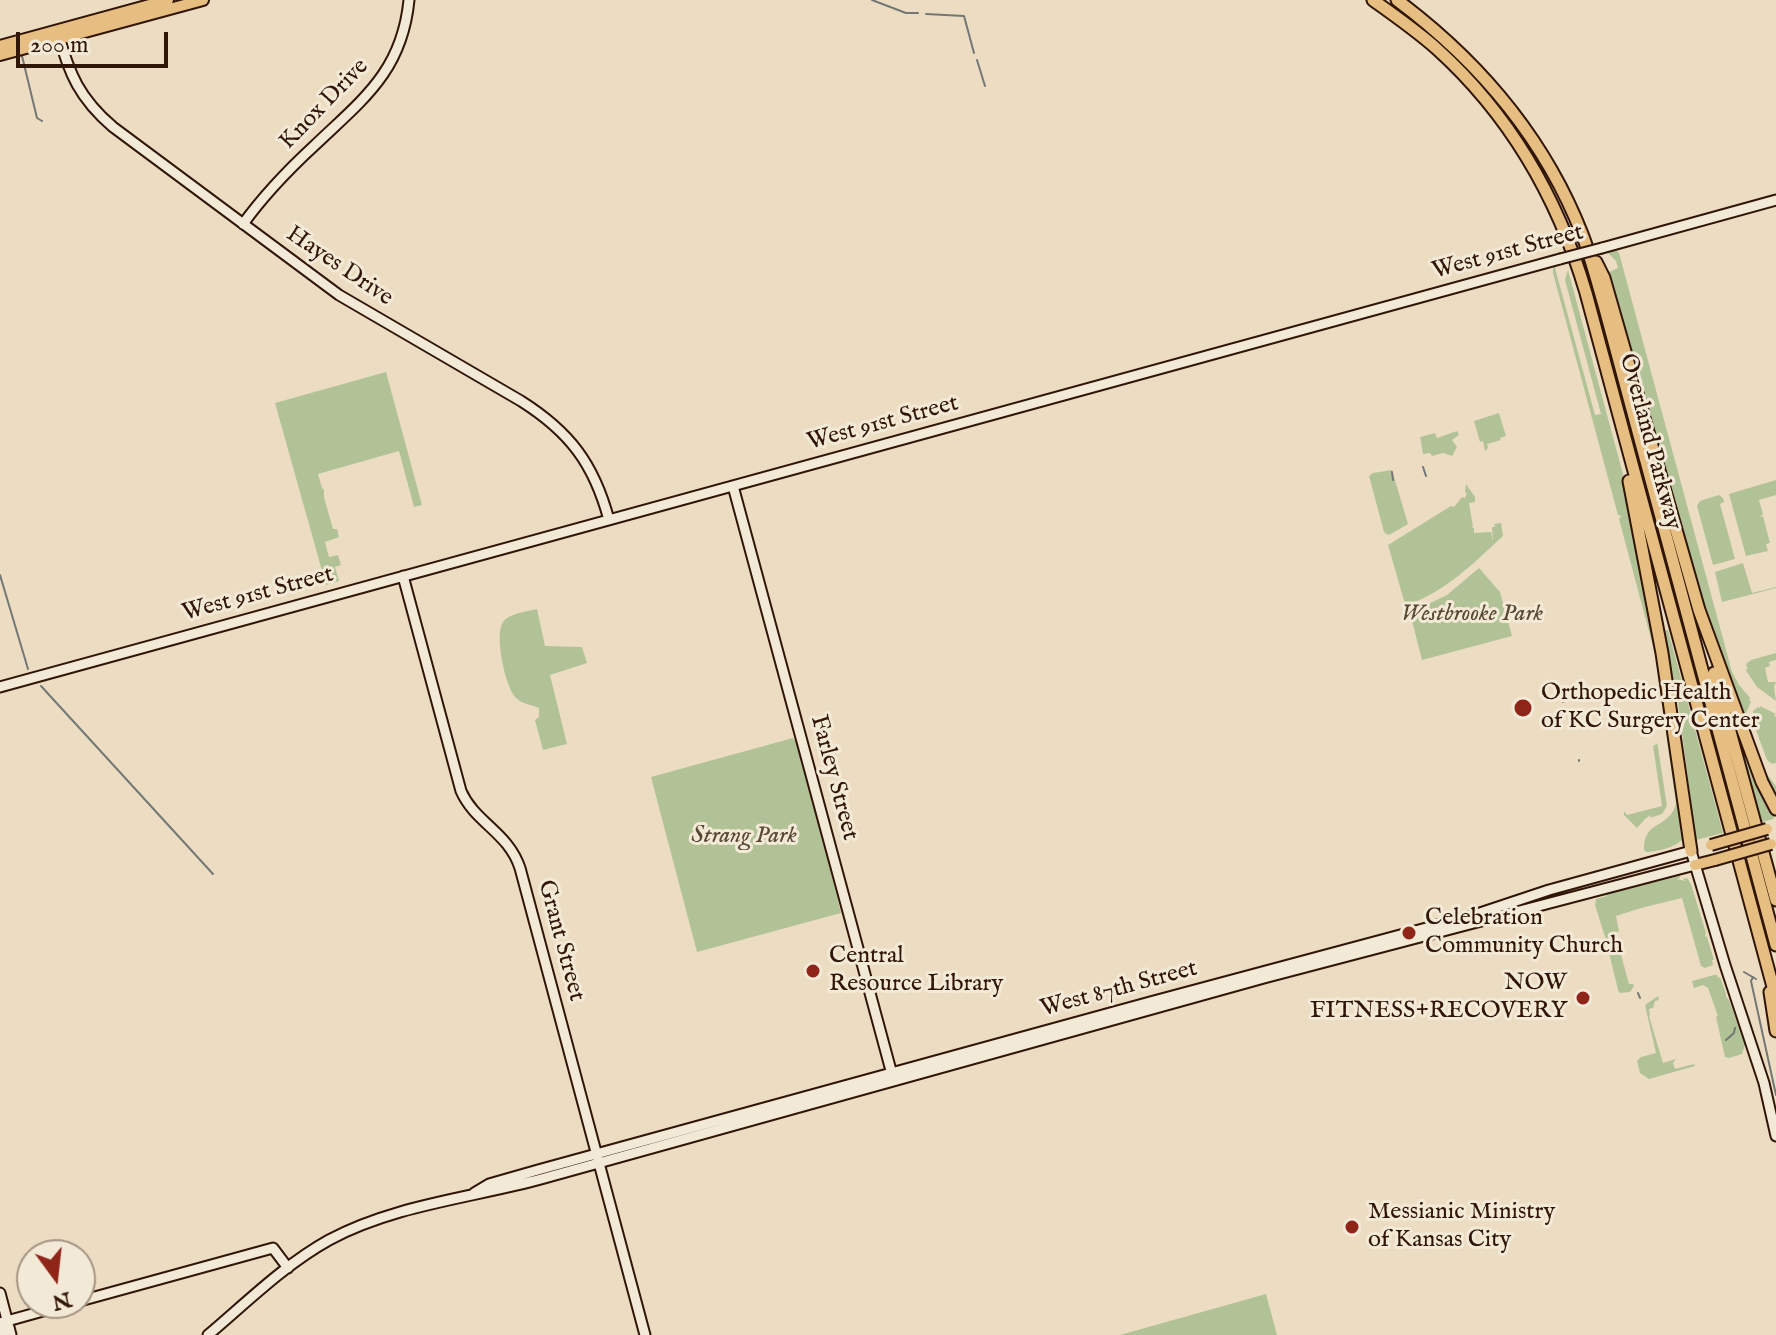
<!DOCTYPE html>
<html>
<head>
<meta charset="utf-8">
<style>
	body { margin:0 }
	#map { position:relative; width:1776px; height:1335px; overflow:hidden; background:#ecddc2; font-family:"IM FELL English",serif }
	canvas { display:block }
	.north { position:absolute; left:16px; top:1239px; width:80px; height:80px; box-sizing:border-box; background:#f3e9d7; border:2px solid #a59483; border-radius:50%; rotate:165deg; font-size:22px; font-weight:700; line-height:32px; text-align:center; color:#311506 }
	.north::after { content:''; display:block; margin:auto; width:28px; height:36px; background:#8f2418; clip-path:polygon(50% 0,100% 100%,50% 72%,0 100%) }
	.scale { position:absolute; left:16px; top:32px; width:152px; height:36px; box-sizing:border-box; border:4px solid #311506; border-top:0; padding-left:10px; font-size:24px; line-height:28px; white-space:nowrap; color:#311506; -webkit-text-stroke:6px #f3e9d7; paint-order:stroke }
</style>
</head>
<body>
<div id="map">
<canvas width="1776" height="1335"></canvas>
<div class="north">N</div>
<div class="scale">200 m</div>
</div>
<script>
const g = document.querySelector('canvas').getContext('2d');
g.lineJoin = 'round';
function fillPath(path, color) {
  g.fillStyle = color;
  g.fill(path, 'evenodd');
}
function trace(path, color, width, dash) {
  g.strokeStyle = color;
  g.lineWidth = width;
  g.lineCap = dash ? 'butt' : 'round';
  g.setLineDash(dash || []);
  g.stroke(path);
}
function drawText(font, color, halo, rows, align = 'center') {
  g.font = font + ' "IM FELL English",serif';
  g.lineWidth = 6;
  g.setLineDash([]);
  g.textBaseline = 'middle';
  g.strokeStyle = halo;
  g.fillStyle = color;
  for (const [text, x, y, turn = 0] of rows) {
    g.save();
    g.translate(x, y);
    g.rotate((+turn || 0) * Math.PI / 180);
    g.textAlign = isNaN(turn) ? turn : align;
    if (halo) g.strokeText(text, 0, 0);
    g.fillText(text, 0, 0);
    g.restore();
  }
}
fillPath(new Path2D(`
	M1615,249l4,4 113,419 7,13 12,14h-2l2,3 -5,11 1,8 19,52 10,13v17l-70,-190 -99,-340 11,-5 -2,-7 -10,-10z
	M1559,264l-4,4 40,147 6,-1 -36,-134 3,-10 59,219 32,176 24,174c-7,8 -26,13 -37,13l-2,-2c-1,-30 25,-21 32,-46l-21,-150 -36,-135 2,-3 -3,-1 -65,-242v-6z
	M386,372l36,133 -8,2 -15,-56 -81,23 4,14 2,2v7l9,32h4l2,8 -14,5 4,15 9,-2 3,10 -6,2 4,14 -13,4 -51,-182z
	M1499,413l7,23 -6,2 1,2 -14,4 1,4 -3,3 -2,-10 -3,1 -6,-21z
	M1457,431l2,4 -7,5 5,7 -5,9 -9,-3 -11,3 -2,-3 -7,1 -3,-17 15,-4 2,5z
	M1392,470l16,54 -19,11 -1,-2v2l-4,-3 -15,-56 4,-3z
	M1776,480v15l-17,5 4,14 -4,3 4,-1 7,27 -4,1 2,7 -22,5 -17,-62z
	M1466,484l9,13v5l-6,1 4,24 -2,1h3v5l17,-1 2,10 -1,-15h3l-1,-3 7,-1 2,13c-29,27 -56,54 -93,68l-4,-2 -1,2 -17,-59 63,-39 3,1 8,-10 3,1 2,-5 -2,-1z
	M1719,495l4,3 1,4 -4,2 15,55 -22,6 -16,-59 3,-5z
	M1743,563l9,30 24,-6v1l-54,14 -7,-30z
	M1479,568l21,24 12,44 -90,24 -11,-43 1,-5 35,-17z
	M537,609l8,37 37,1 5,16 -37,12 17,69 -24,6 -8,-30 4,-3v-9c-7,-3 -17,-4 -23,-10 -11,-11 -21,-61 -14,-74 5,-11 25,-12 35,-15z
	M1668,630l55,203 -27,7 -18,-138 -15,-71z
	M1776,653v7l-7,2 1,4 -5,2 3,14h8l-2,5 2,14 -19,-14 -12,-18 3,1 -2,-6 5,-4z
	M1723,687l53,127 -3,5 -14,4z
	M1760,706l16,8 -2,1 2,2v46l-4,1 -5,-4 -14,-38v-11l5,-4 2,1z
	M793,738l5,5 43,170 -144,39 -46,-175z
	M1657,741l10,65 -5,8 -12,4 1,-3 -6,4 -8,9 -13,-13v-4l3,4 35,-9 -9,-60 4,-2z
	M1680,876v2l-3,1 8,2 -2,-2 4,-1 4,6 15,49 -1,3 2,1 7,23h-2l1,5 -8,3 -4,-2 -19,-68 -41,10 -25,8 3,15 -4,2 14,51h4l1,2 -4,6 -10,1 -2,-3 -12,-50 -11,-35 1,-6 11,-3 -2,-2 2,-1z
	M1714,975h3l1,3 2,-1 6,17v3l3,3 16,45 -3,9 -13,4 -4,-1 -9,-40 2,-1 -10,-28 -5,-3 -9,3 -2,-7z
	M1658,996l1,4 -4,1 -2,7 -4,1 1,6 -1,1 14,47 13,-4 -3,4 2,6 19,-5 1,2 -46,13 -9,-6 -3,-12 4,-4 15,-4 -11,-48z
	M1266,1294l11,41h-157z`), '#b2c297');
trace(new Path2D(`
	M872,0l34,13h12
	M926,14l38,2 10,37
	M22,56l15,62 5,3
	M977,60l8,26
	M1423,467l3,9
	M1392,472l1,8
	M0,575l28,94
	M41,686l172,188
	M1563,701v1
	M1579,760v1
	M1585,948l3,-3
	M1744,972l12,7
	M1753,977l-2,4 25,114
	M1638,993l2,5
	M1726,1040l8,-7 1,-5`), '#737775', 2);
const secondary = new Path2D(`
	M58,33c11,41 22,66 55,94l226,168 182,106c49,31 73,63 88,119
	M243,224c21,-29 45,-54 71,-78 48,-46 88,-74 95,-146
	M1602,248l174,-48
	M733,486l160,592
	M403,576l58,215c14,32 47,41 59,77l125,467
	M0,687l1560,-428
	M474,1193l15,-9 49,-14 612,-168 321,-86 78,-26 142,-39 34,114 39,118 12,53
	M0,1293l11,42
	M80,1301l193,-53 15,20
	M0,1323l72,-20
	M0,1327l2,8
	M208,1335c38,-32 76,-70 121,-95 65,-35 142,-42 212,-61l723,-201 431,-113`);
const primary = new Path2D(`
	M0,46l168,-46
	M0,55l203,-55
	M1695,865l20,-5`);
const highway = new Path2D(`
	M1373,0c22,16 44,31 64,49 73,66 121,149 149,244l190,705
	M1397,0c83,62 147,137 185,234 9,23 15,47 22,71l172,640
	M1596,262l8,16 95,332 63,172 14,27
	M1629,481l33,172 29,198
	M1714,673l62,227
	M1770,992l6,39`);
trace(secondary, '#311506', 13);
trace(primary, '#311506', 14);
trace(highway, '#311506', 15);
trace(secondary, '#f3e9d7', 9);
trace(primary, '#e6be81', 10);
trace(highway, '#e6be81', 11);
const secondaryBridge = new Path2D(`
	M1560,259l42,-11`);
const primaryBridge = new Path2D(`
	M1711,845l56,-16
	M1715,860l56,-16`);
trace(secondaryBridge, '#311506', 13, []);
trace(primaryBridge, '#311506', 14, []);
trace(secondaryBridge, '#f3e9d7', 9);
trace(primaryBridge, '#e6be81', 10);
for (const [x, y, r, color] of [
	[1523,708,10,"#8f2418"],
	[1409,933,8,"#8f2418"],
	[813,971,8,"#8f2418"],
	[1583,998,8,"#8f2418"],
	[1352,1227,8,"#8f2418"]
]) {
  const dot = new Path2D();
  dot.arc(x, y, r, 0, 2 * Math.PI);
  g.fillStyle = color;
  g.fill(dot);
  trace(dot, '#f3e9d7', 3);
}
drawText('24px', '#311506', '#f3e9d7', [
	["Knox Drive",325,105,-46],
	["West 91st Street",1508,253,-15],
	["Hayes Drive",339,267,34],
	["West 91st Street",883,424,-15],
	["Overland Parkway",1649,442,75],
	["West 91st Street",258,595,-15],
	["Farley Street",833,778,75],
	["Grant Street",560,941,75],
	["West 87th Street",1119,990,-15]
]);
drawText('italic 24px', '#584932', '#f3e9d7', [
	["Westbrooke Park",1472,615],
	["Strang Park",744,837]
]);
drawText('24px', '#311506', '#f3e9d7', [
	["Orthopedic Health",1541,694],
	["of KC Surgery Center",1541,722],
	["Celebration",1425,919],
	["Community Church",1425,947],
	["Central",829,957],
	["Resource Library",829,985],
	["NOW",1567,984,"right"],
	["FITNESS+RECOVERY",1567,1012,"right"],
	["Messianic Ministry",1368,1213],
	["of Kansas City",1368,1241]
], 'left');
</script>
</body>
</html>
